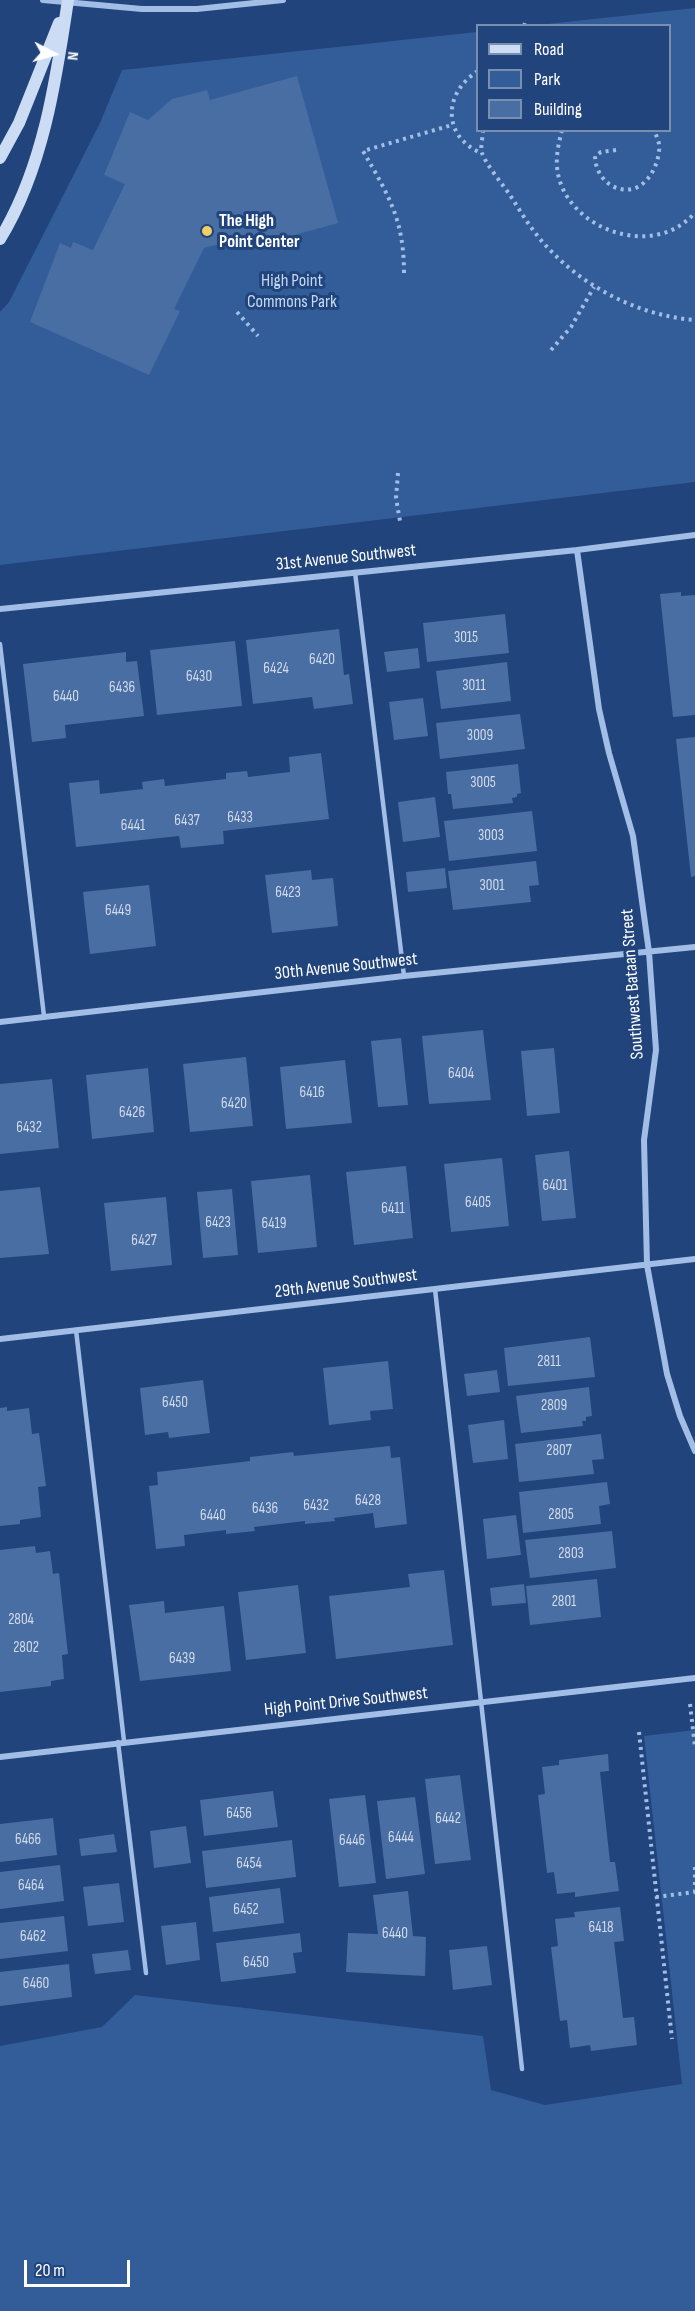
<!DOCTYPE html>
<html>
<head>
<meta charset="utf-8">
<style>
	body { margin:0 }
	#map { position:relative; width:695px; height:2311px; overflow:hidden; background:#20447b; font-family:"Sofia Sans Condensed",sans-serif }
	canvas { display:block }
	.legend { position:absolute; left:476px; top:24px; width:195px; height:108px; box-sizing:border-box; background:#20447b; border:2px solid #798fb0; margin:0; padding:8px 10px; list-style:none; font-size:18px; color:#fff }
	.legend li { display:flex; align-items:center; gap:12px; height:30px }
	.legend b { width:30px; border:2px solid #798fb0 }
	.north { position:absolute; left:24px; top:24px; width:60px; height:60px; -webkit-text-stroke:4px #20447b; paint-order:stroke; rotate:96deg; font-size:16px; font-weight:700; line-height:24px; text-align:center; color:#fff }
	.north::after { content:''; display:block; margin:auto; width:21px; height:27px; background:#fff; clip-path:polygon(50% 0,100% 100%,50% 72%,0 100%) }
	.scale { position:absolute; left:24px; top:2260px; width:106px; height:27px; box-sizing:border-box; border:3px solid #fff; border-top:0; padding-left:8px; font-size:18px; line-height:21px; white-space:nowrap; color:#fff; -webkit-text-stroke:4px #20447b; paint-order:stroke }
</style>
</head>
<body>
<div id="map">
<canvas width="695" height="2311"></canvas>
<ul class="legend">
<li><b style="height:8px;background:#ccdcf5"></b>Road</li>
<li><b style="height:16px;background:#335d99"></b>Park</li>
<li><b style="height:16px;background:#496ea4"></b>Building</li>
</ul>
<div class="north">N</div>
<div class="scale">20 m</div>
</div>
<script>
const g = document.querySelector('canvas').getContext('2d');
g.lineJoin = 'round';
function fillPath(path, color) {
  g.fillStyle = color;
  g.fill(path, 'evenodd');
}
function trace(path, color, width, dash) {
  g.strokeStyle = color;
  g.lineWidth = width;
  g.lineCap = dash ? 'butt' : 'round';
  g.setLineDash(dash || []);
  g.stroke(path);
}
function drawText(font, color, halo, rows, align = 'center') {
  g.font = font + ' "Sofia Sans Condensed",sans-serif';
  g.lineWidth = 6;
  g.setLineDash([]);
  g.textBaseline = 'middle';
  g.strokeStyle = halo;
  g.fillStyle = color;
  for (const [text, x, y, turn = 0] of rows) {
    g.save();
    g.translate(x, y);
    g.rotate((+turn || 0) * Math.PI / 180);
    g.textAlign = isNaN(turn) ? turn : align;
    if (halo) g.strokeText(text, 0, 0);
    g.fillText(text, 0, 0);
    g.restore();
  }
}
fillPath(new Path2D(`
	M695,8v474l-695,83v-253l9,-10 91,-179 22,-53 355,-38 1,98h192v-104l-132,-1z
	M695,1730v581h-695v-265l102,-19 33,-32 348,41 8,54 54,15 137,-21 -38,-348z`), '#335d99');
fillPath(new Path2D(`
	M297,76l41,147 -65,18 -1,-3 -42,12 -3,-8 -23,6 -30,61 6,2 -31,64 -119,-53 30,-79 11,5 2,-6 20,8 32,-66 -21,-9 26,-63 18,8 24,-21 35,-9 3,10z
	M681,592v4l14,-1v120l-22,2 -13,-123z
	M505,614l4,39 -82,9 -4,-39z
	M339,629l5,46 5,-1 4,30 -39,5 -2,-12 -59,7 -7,-64z
	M235,641l7,65 -85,9 -7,-65z
	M418,648l2,20 -33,4 -3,-20z
	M126,652v10l11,-1 7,55 -79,9 1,13 -34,4 -9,-78z
	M507,662l4,39 -70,8 -5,-38z
	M423,698l5,38 -34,4 -5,-38z
	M520,714l5,35 -85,10 -4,-36z
	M695,737v139l-4,1 -15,-138z
	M321,753l8,66 -106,12 1,13 -43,4 -2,-12 -103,11 -7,-64 30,-3 1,14 43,-5 -1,-7 22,-3 1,7 61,-7v-6l21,-2 1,6 42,-5 -1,-15z
	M518,764l3,29 -4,1v3l-5,1 1,5 -60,6 -2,-15h-3l-2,-22z
	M435,797l5,40 -37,5 -5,-40z
	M532,811l5,40 -88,10 -5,-40z
	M536,861l3,24 -10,1 2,16 -78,8 -5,-39z
	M445,868l2,20 -39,4 -2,-20z
	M311,870l1,10 21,-2 5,48 -66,7 -7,-58z
	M149,885l7,61 -66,8 -7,-62z
	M483,1030l8,70 -62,4 -7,-68z
	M401,1038l7,67 -30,2 -7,-66z
	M554,1048l6,65 -33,3 -6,-65z
	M246,1057l7,69 -63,6 -7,-68z
	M345,1060l7,63 -66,6 -6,-62z
	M148,1068l6,64 -62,7 -6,-64z
	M52,1079l7,69 -59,6v-70z
	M569,1151l7,67 -34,3 -7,-66z
	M502,1158l7,68 -58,6 -7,-68z
	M406,1166l7,72 -59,7 -8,-73z
	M310,1175l7,72 -59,6 -7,-72z
	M40,1187l9,67 -49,4v-67z
	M232,1189l6,66 -35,3 -6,-66z
	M166,1197l6,68 -61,6 -7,-68z
	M590,1337l5,40 -87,9 -4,-38z
	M388,1361l5,48 -23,2 1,9 -42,5 -6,-57z
	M497,1370l3,22 -33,4 -3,-22z
	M203,1380l7,53 -41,5 -1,-6 -23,3 -5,-47z
	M589,1387l3,29 -6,1v4h-4l1,5 -62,7 -5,-37z
	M7,1407v4l22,-3 3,26 7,-1 7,53 -8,1 3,30 -21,3v4l-20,2v-118z
	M504,1420l4,39 -35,4 -5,-38z
	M601,1434l3,25 -12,1 2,14 -75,8 -4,-38z
	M390,1446l1,12 9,-1 7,67 -32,4 -2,-15 -39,5 1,3 -30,3v-3l-51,6 1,4 -29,3v-4l-42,5 1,11 -29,3 -7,-63 9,-1 -1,-13 93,-11v-4l43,-5 1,4z
	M607,1482l3,22 -11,2 2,18 -78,9 -4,-41z
	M516,1515l5,40 -34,4 -4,-40z
	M612,1531l4,37 -86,10 -5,-38z
	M35,1546l1,7 14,-2 3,23 6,-1 9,81 -6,1 2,24 -13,2v5l-51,6v-142z
	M444,1570l9,75 -117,14 -7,-63 81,-9 -2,-13z
	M597,1579l4,38 -71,8 -4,-39z
	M524,1584l2,19 -34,3 -2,-18z
	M298,1585l8,68 -60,7 -8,-68z
	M164,1601l1,12 59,-7 7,65 -91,10 -11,-76z
	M608,1754l1,17 -9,1 10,90h5l4,29 -44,6v-5l-18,2 -3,-22 -7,1 -9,-78 7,-1 -3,-27 17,-2v-5z
	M460,1775l11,85 -36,4 -10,-85z
	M273,1791l5,36 -74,9 -4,-36z
	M365,1795l11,88 -37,4 -10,-88z
	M415,1797l10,77 -39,5 -9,-78z
	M53,1818l4,37 -57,7v-38z
	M186,1826l5,37 -37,5 -4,-37z
	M114,1834l3,18 -36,4 -2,-17z
	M292,1840l4,37 -90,11 -4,-37z
	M60,1865l4,36 -64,8v-37z
	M119,1883l5,39 -36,4 -5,-39z
	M280,1888l4,35 -71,9 -4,-35z
	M408,1891l5,45 13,1 -1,39 -79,-4 2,-39 30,1 -5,-39z
	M620,1907l4,34 -10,1 9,76 11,-1 3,28 -46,6 -1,-6 -20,3 -3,-28 -7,1 -9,-74 7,-1 -3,-27 20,-2 -1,-5z
	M64,1916l4,35 -68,8v-36z
	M196,1922l4,38 -34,5 -5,-39z
	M300,1933l2,19 -9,1 3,20 -75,9 -5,-39z
	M487,1946l5,39 -39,5 -4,-40z
	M128,1950l3,20 -36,4 -3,-20z
	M69,1964l3,33 -72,9v-34z`), '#496ea4');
trace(new Path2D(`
	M524,26l1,-3
	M478,71c-35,22 -36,65 3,82
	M483,130c0,7 -3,17 -1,23 3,10 21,32 28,42 12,19 24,39 40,55 37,39 91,66 145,70
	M562,130c-3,12 -6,24 -5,37 4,47 59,78 103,67 14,-3 25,-11 35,-21
	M616,150l-15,2 -6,4c0,19 16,37 37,33 17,-3 29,-29 27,-45 -1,-5 -3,-9 -5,-14
	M404,273c0,-53 -15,-77 -41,-122l89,-26
	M237,312l21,24
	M551,350l20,-23 23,-40
	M398,473l-2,25 4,23
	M690,1704l5,43
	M639,1732l33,307
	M695,1867v25
	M656,1897l39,-5`), '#a2bee6', 4, [3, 4.5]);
trace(new Path2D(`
	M355,572l49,404
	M0,644l44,372
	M435,1289l87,780
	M76,1330l48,411
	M118,1742l28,231`), '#a2bee6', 4.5);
trace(new Path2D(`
	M43,0l99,9h55l86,-9
	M577,550l22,159 10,44 24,83 16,116 7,98 -12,90 3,125 20,109 13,42 15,35
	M0,609l577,-59 118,-15
	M0,1022l404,-46 291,-29
	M0,1339l695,-80
	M0,1757l695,-79`), '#a2bee6', 6);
trace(new Path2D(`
	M0,158l19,-35 40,-100
	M0,239c43,-70 56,-158 68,-239`), '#ccdcf5', 12);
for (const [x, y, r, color] of [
	[207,231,6,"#f3cf63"]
]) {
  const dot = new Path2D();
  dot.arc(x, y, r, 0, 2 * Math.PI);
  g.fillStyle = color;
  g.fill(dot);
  trace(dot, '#20447b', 2);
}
drawText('15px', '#d2dbe8', null, [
	["3015",466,638],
	["6420",322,660],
	["6424",276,669],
	["6430",199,677],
	["3011",474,686],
	["6436",122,688],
	["6440",66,697],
	["3009",480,736],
	["3005",483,783],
	["6433",240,818],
	["6437",187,821],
	["6441",133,826],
	["3003",491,836],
	["3001",492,886],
	["6423",288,893],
	["6449",118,911],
	["6404",461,1074],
	["6416",312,1093],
	["6420",234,1104],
	["6426",132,1113],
	["6432",29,1128],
	["6401",555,1186],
	["6405",478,1203],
	["6411",393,1209],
	["6423",218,1223],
	["6419",274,1224],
	["6427",144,1241],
	["2811",549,1362],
	["6450",175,1403],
	["2809",554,1406],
	["2807",559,1451],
	["6428",368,1501],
	["6432",316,1506],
	["6436",265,1509],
	["2805",561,1515],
	["6440",213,1516],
	["2803",571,1554],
	["2801",564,1602],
	["2804",21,1620],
	["2802",26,1648],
	["6439",182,1659],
	["6456",239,1814],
	["6442",448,1819],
	["6444",401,1838],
	["6466",28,1840],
	["6446",352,1841],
	["6454",249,1864],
	["6464",31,1886],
	["6452",246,1910],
	["6418",601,1928],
	["6440",395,1934],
	["6462",33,1937],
	["6450",256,1963],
	["6460",36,1984]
]);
drawText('bold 18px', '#fff', '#20447b', [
	["The High",219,221],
	["Point Center",219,242]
], 'left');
drawText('18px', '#c5d9f5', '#20447b', [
	["High Point",292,281],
	["Commons Park",292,302]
]);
drawText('18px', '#fff', '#20447b', [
	["31st Avenue Southwest",346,558,-6],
	["30th Avenue Southwest",346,967,-6],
	["Southwest Bataan Street",633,984,-94],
	["29th Avenue Southwest",346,1284,-7],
	["High Point Drive Southwest",346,1702,-6]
]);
</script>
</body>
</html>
